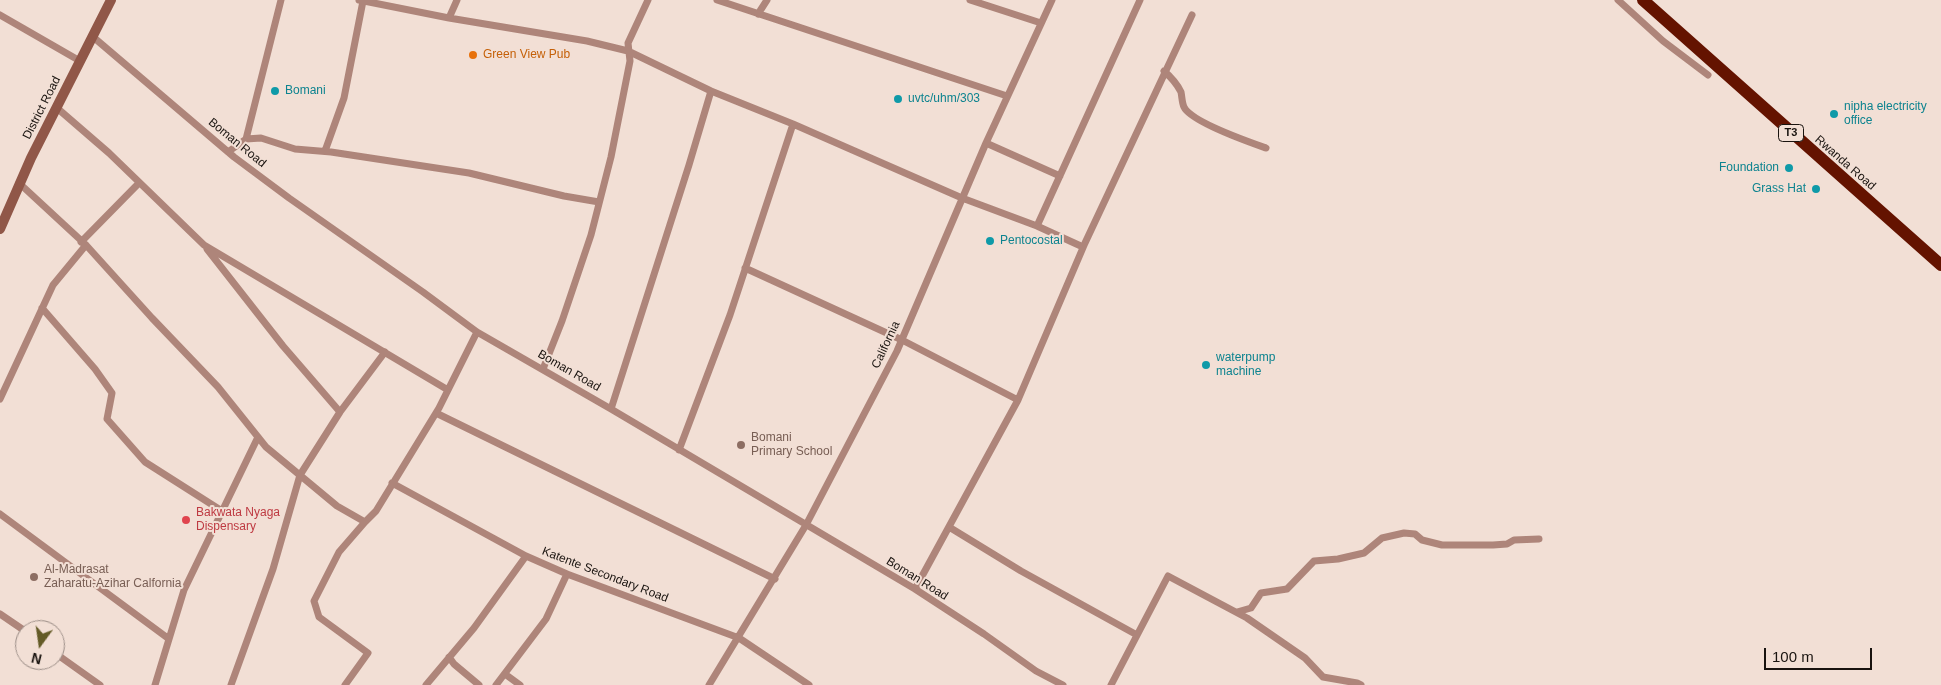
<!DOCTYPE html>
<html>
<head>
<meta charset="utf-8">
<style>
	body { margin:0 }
	#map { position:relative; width:1941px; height:685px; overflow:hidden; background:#f2dfd5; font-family:Arial,sans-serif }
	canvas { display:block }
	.north { position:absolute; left:15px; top:620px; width:50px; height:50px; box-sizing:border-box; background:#f2dfd5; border:1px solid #9b8d86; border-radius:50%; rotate:194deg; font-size:14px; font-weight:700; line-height:20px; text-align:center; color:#19130f }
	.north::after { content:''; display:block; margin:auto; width:18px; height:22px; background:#645b27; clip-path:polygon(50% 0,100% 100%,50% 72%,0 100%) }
	.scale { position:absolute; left:1764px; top:648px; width:108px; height:22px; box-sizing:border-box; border:2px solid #19130f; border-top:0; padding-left:6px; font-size:15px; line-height:18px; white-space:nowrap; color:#19130f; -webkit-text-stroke:4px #f2dfd5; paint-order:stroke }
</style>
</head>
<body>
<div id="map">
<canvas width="1941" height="685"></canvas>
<div class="north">N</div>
<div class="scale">100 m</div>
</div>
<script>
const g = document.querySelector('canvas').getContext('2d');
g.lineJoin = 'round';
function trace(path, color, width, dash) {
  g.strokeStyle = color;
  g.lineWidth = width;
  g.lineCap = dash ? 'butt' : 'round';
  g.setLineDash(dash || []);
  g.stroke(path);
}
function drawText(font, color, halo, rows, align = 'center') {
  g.font = font + ' Arial,sans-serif';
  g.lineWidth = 4;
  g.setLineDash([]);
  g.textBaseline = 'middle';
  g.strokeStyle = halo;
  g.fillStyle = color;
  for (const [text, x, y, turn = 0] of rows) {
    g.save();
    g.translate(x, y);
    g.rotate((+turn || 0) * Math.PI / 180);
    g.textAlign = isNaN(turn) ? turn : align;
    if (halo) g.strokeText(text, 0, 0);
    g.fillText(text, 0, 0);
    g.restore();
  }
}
trace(new Path2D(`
	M359,0l90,18 138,23 41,10 83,40 82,33 169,74 75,28 46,21
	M717,0l290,96
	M970,0l71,23
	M1618,0l45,41 45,34
	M758,14l9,-14
	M0,15l80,46
	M449,18l8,-18
	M92,36l142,121 55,41 134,94 54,40 134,77 304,180 69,45 52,37 27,14
	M1164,71c7,6 13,13 17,21 1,5 1,11 3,15 7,15 65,35 82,41
	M57,108l52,45 95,92 244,145
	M246,139l35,-139
	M986,143l74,33
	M325,151l19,-53 19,-97
	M228,152l18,-13 15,-1 34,11 36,3 138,21 95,23 35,6
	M19,183l67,62 66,73 66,69 48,60 71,59 28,16 11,-11 63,-103 38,-76
	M1037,226l103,-226
	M81,242l58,-59
	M207,249l76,97 57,66
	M745,268l157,72 116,60
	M42,308l53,61 17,24 -5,26 38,43 77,49
	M543,369l19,-48 29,-86 20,-78 19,-96 -2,-18 20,-43
	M0,399l53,-114 33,-40
	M611,409l78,-244 22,-74
	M436,413l339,166
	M679,450l51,-135 63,-191
	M392,483l134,73 41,18 172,64 70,47
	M0,514l169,125
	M949,527l72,44 116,64
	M915,589l103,-189 67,-157 107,-228
	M1237,612l14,-4 10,-15 26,-4 27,-28 24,-2 26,-6 18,-15 22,-5 11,1 7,6 20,5h51l14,-1 7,-4 25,-1
	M0,614l25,17
	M55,653l45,32
	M449,657l5,7 25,21
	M505,674l15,11
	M155,685l29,-95 74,-153
	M231,685l42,-116 27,-94 40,-63 45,-60
	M345,685l23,-32 -49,-36 -5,-16 25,-49 26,-30
	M426,685l48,-57 52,-72
	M496,685l50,-66 21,-45
	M709,685l97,-160 91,-174 89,-208 66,-143
	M1111,685l57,-109 79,42 58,40 18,19 34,6 4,2`), '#ae857a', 7);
trace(new Path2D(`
	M0,229l31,-71 80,-158`), '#905748', 10);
trace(new Path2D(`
	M1643,0l298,265`), '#641300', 12);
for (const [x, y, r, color] of [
	[473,55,5,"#e8710a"],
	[275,91,5,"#0f9aa8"],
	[898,99,5,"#0f9aa8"],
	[1834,114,5,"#0f9aa8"],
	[1789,168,5,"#0f9aa8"],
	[1816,189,5,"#0f9aa8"],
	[990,241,5,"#0f9aa8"],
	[1206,365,5,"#0f9aa8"],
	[741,445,5,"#8d6e63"],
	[186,520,5,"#e0444e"],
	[34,577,5,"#8d6e63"]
]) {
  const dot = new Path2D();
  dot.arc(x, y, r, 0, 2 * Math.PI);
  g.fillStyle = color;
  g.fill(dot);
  trace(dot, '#f2dfd5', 2);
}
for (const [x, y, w] of [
	[1791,133,25]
]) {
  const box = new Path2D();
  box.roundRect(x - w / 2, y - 8.5, w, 17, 4);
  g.fillStyle = '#f2dfd5';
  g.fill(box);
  trace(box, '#19130f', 1);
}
drawText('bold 11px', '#19130f', null, [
	["T3",1791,133]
]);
drawText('12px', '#c56008', '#f2dfd5', [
	["Green View Pub",483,55]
], 'left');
drawText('12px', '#0d838f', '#f2dfd5', [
	["Bomani",285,91],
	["uvtc/uhm/303",908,99],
	["nipha electricity",1844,107],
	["office",1844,121],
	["Foundation",1779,168,"right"],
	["Grass Hat",1806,189,"right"],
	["Pentocostal",1000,241],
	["waterpump",1216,358],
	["machine",1216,372]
], 'left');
drawText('12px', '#19130f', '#f2dfd5', [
	["District Road",42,108,-63],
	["Boman Road",237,143,39],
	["Rwanda Road",1845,163,41],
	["California",886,345,-65],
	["Boman Road",569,371,30],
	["Katente Secondary Road",605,575,21],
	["Boman Road",917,579,32]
]);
drawText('12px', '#785e54', '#f2dfd5', [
	["Bomani",751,438],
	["Primary School",751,452],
	["Al-Madrasat",44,570],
	["Zaharatu-Azihar Calfornia",44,584]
], 'left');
drawText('12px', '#be3a42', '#f2dfd5', [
	["Bakwata Nyaga",196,513],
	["Dispensary",196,527]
], 'left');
</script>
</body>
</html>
